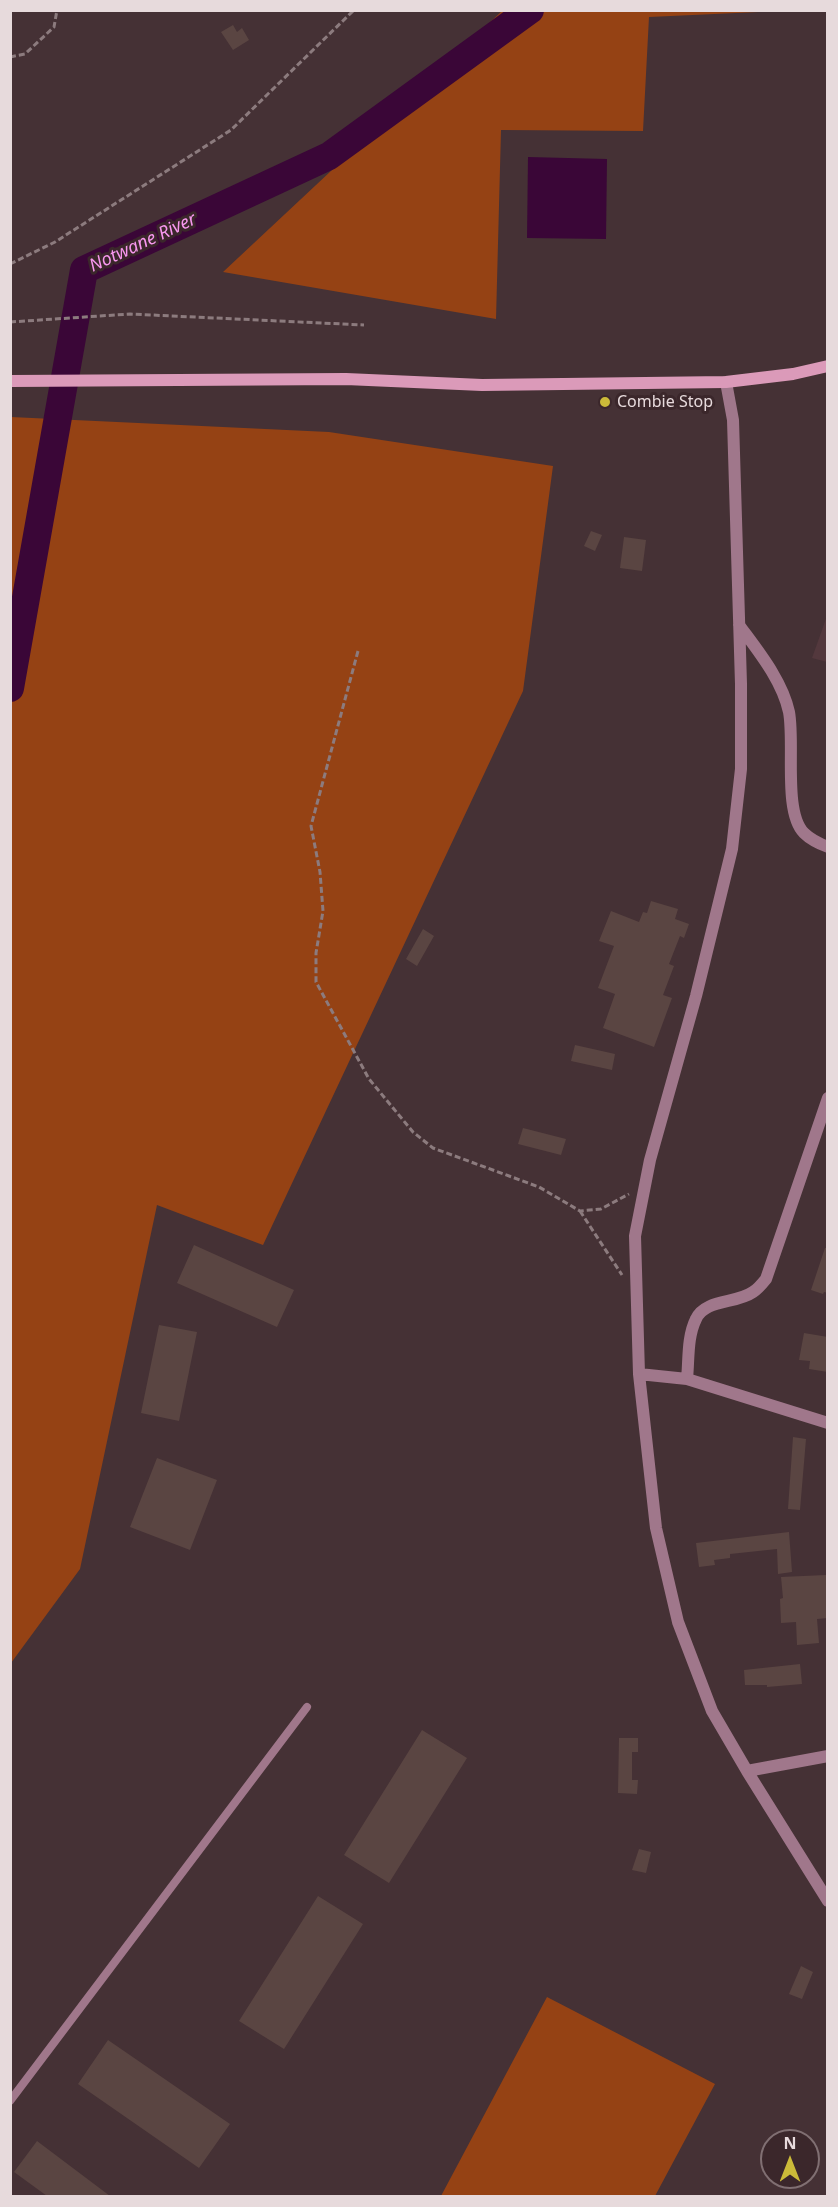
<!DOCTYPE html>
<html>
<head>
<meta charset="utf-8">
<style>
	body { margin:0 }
	#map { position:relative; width:838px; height:2207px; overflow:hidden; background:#453135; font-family:"Noto Sans",sans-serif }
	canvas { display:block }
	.frame { position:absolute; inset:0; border:12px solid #e7dadc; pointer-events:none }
	.north { position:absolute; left:760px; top:2129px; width:60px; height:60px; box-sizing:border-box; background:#3b272b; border:2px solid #806f72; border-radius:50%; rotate:0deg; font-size:16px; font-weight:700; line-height:24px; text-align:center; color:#e7dadc }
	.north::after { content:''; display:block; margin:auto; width:21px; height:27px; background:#cbba39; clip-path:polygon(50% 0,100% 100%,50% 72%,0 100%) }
</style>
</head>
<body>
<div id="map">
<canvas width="838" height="2207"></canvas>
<div class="frame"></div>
<div class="north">N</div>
</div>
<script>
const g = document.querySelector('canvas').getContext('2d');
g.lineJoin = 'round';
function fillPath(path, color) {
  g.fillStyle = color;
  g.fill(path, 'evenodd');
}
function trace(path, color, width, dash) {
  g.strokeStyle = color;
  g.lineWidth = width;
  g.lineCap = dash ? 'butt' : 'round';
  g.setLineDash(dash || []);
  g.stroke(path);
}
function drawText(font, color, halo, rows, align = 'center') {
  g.font = font + ' "Noto Sans",sans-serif';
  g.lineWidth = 6;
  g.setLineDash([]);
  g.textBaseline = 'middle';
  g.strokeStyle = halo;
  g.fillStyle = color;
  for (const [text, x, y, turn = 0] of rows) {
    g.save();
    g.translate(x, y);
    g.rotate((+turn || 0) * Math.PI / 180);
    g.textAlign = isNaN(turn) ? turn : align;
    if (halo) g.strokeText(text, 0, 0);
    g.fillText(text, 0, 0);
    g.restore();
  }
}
fillPath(new Path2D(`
	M827,616v46l-15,-4z`), '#53383d');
fillPath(new Path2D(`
	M502,11h278l-131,6 -6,114 -142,-1 -5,189 -273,-47z
	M11,417l318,15 224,34 -30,225 -260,554 -106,-40 -77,364 -69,94z
	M547,1997l168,87 -60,112h-214z`), '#954214');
fillPath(new Path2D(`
	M528,157l79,2 -1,80 -79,-1z`), '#3a0637');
trace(new Path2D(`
	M10,688l74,-418 245,-114 201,-146`), '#3a0637', 28);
fillPath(new Path2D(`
	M233,25l4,7 5,-4 7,12 -16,10 -12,-18z
	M591,531l11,4 -7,16 -11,-5z
	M624,537l22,3 -4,31 -22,-3z
	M651,901l27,8 -3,10 14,5 -5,14 -4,-2 -11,28 5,2 -11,29 9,3 -18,49 -51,-19 12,-34 -17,-6 16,-42 -15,-5 12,-30 28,11 4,-10 4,1z
	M423,929l11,7 -17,30 -11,-7z
	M575,1045l40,9 -3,16 -41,-9z
	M523,1128l43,11 -5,16 -43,-11z
	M194,1245l100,45 -17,37 -100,-44z
	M825,1248h3v45l-4,-1 -1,2 -12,-4z
	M159,1325l38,7 -18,89 -38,-8z
	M804,1333l24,4v35l-19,-3 1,-8 -11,-1z
	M793,1437l13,2 -6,71 -12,-1z
	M157,1458l60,22 -27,70 -60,-23z
	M789,1532l3,40 -14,2 -1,-25 -47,5v4l-16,2 1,5 -16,2 -3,-24z
	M826,1575l2,43 -11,1 2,24 -22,2 -1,-23 -15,1 -1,-24 3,-1 -2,-21z
	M800,1664l2,20 -35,3v-2h-22l-1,-15z
	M422,1730l45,28 -78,125 -45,-28z
	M619,1738h19v14h-6v28h6l-1,14 -19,-1z
	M639,1849l12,3 -5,21 -14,-3z
	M318,1896l45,28 -79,125 -45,-28z
	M801,1966l12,6 -11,27 -13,-5z
	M108,2040l122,84 -31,44 -121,-84z
	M37,2141l73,55h-63l-33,-24z`), '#5a4542');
trace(new Path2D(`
	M10,57l15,-3 29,-27 3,-17
	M10,264l45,-22 176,-112 123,-120
	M10,322l120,-8 234,11
	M358,651l-47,175 9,46 3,39 -7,42v29l53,97 44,53 20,16 106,39 41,24 21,-2 28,-15
	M580,1211l42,64`), '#8c7b7e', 3, [6, 3]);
trace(new Path2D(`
	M10,2101l297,-394`), '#a0778b', 8);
trace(new Path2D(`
	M726,382l7,38 8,264v85l-9,80 -36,147 -46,164 -15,76 4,138 17,154 22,94 34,89 35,60 81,130
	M739,625c19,26 43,55 50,87 6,32 -6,100 15,121 6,6 16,11 24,14
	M639,1374l48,5 141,44
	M687,1379c2,-19 0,-42 9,-60 9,-20 40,-15 57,-27 5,-3 9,-8 13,-13l62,-181
	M747,1771l81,-15`), '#a0778b', 12);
trace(new Path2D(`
	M10,381l336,-2 136,6 244,-3 67,-8 35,-8`), '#db9ab9', 12);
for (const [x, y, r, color] of [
	[605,402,6,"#cbba39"]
]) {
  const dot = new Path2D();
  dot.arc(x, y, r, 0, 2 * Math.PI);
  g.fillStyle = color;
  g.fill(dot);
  trace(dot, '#3b272b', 2);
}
drawText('16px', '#e7dadc', '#3b272b', [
	["Combie Stop",617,402]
], 'left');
drawText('italic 18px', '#f797ee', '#3b272b', [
	["Notwane River",143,243,-25]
]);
</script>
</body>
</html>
